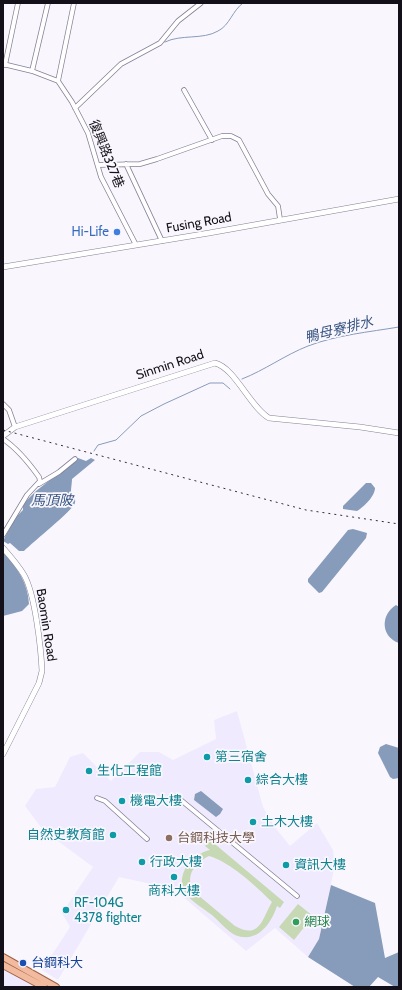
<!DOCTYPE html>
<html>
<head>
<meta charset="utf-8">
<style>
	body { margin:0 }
	#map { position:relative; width:402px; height:990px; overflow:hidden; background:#f9f7fd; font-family:Cabin,sans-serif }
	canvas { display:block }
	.frame { position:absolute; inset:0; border:4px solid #131019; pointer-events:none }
</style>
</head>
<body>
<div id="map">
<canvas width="402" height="990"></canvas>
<div class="frame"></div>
</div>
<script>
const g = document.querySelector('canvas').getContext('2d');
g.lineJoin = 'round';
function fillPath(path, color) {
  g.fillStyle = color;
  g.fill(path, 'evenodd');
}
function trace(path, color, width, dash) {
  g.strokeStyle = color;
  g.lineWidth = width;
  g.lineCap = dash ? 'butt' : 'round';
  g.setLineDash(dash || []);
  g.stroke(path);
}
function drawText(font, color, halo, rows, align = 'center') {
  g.font = font + ' Cabin,"Noto Sans TC",sans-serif';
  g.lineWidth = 3.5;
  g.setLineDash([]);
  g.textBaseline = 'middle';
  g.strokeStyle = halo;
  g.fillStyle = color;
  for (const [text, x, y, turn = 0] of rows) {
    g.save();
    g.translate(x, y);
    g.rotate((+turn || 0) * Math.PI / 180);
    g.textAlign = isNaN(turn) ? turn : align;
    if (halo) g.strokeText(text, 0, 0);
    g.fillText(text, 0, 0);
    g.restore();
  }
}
fillPath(new Path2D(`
	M237,711l26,96 11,19 16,20 27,-23 16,27 2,15 -16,74 -11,18 -33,-29 -29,23 -72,-62 -55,-12 -61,103 -16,-10 28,-43 -8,-14 31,-46 -50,-37 -18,-24 11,-17 19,-2 15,-30 13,-4 28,28 29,-29h19l14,8 43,-21 -2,-19z
	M3,960l49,27h-49z`), '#f0eafe');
fillPath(new Path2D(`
	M210,840l74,62 -4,6 -3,-2c-6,18 -20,38 -42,29 -8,-4 -16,-14 -23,-20 -8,-6 -20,-13 -26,-21 -13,-18 7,-41 24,-44l-5,-4zM209,856c21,6 47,30 63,46 -10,17 -12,38 -37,24l-43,-36c-6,-16 3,-27 17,-34z
	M298,904l15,12 -19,24 -15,-13z`), '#c7d8b5');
fillPath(new Path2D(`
	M78,458l8,3 5,-3 4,2 -23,19c0,3 -1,9 -1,12 2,5 5,6 4,12 -2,7 -42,39 -51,48h-5l-9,-8 -2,1 -5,-3 12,-23 8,-8v-6l13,-13z
	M366,483h5l4,5c0,8 -11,19 -18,23l-14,-2v-3z
	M353,529l14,4 -1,5 -44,54 -3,1 -11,-11v-3l40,-49z
	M3,552c14,15 25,31 26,52l-7,7 -19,5z
	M396,605l3,2v36c-18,-6 -19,-28 -3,-38z
	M386,744l13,4v30l-6,1 -3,-2 -12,-24 2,-6z
	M201,791l22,18 -3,5 -4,3 -22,-17 1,-6z
	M331,885l44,18 10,55 14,-6v35h-4l-17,-10 -9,10h-14l-47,-30 11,-18z`), '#879bbb');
trace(new Path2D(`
	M165,42c16,-8 38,-2 53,-11 12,-6 14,-20 25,-28
	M242,379c23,-9 43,-24 66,-33 29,-11 61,-14 91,-19
	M94,451l4,-6 18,-5 25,-24 23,-12 46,-21h13l7,6`), '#879bbb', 1);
const minor = new Path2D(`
	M3,64l29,7 26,10 14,21 16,31 13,44 35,68
	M5,65l13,-62
	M32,71l16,-68
	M58,81l16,-78
	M184,90l28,50
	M75,108l46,-44 39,-21 18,-22 23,-18
	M126,164l36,77
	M98,165l42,-1 17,-5 65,-23h9l8,4 29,54 10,12 2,13
	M3,404l6,6 6,17
	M3,439c15,10 26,24 36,38l1,4 -13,14 -24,40
	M39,484l20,-12 16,-13
	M176,796l121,100
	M97,798l8,3 42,38`);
const tertiary = new Path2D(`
	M3,267l206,-34 190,-34
	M3,436l12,-9 200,-64c20,5 35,44 54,55l91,9 39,6
	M3,548c8,9 15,17 21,27 11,19 17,73 18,96l-3,12 -36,71`);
const primary = new Path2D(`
	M3,957l53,30
	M3,965l41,22`);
trace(minor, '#867f96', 5.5);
trace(tertiary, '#867f96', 6);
trace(primary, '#9e6146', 8);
trace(minor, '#fff', 4);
trace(tertiary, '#fff', 5);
trace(primary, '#f2ba9f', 6);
trace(new Path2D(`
	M3,430l303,80 93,14`), '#312e37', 1, [2, 4]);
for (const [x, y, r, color] of [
	[117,232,4,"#3f7fe0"],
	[207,757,4,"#0f9aa8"],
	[89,771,4,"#0f9aa8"],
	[248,780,4,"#0f9aa8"],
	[122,801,4,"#0f9aa8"],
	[253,822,4,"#0f9aa8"],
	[113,835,4,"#0f9aa8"],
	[169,838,4,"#8d6e63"],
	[142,862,4,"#0f9aa8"],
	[286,865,4,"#0f9aa8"],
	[174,877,4,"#0f9aa8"],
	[66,910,4,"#0f9aa8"],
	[296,922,4,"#2e9e5b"],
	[23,963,4,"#1a4fb4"]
]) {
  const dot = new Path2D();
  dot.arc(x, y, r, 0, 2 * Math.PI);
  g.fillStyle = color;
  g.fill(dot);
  trace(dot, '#f9f7fd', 1.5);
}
drawText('13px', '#131019', '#f9f7fd', [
	["復興路327巷",106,154,68],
	["Fusing Road",199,223,-10],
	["Sinmin Road",170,365,-18],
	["Baomin Road",46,625,81]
]);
drawText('13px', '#366cbe', '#f9f7fd', [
	["Hi-Life",109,232]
], 'right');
drawText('13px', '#0d838f', '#f9f7fd', [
	["第三宿舍",215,757],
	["生化工程館",97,771],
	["綜合大樓",256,780],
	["機電大樓",130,801],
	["土木大樓",261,822],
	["自然史教育館",105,835,"right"],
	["行政大樓",150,862],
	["資訊大樓",294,865],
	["商科大樓",174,891,"center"],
	["RF-104G",74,903],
	["4378 fighter",74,918]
], 'left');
drawText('13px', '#785e54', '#f9f7fd', [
	["台鋼科技大學",177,838]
], 'left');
drawText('13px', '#27864d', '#f9f7fd', [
	["網球",304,922]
], 'left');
drawText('13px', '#164399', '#f9f7fd', [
	["台鋼科大",31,963]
], 'left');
drawText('italic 14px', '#365380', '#f9f7fd', [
	["鴨母寮排水",339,330,-14],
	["馬頂陂",52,501]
]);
</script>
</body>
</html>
